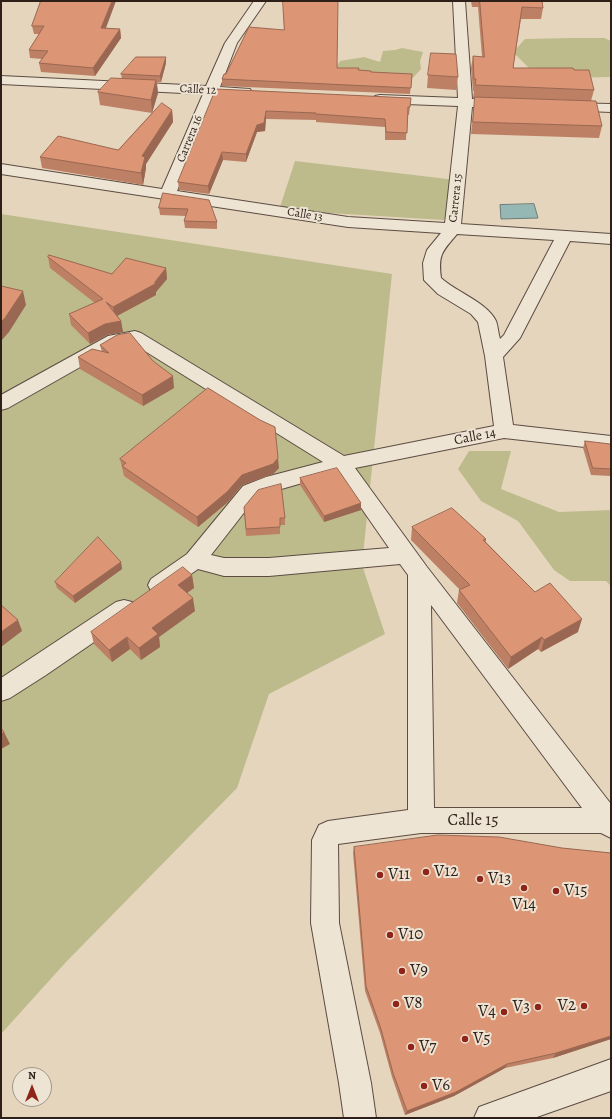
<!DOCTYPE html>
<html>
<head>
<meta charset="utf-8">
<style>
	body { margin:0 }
	#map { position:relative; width:612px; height:1119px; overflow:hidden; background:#e5d5bd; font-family:Alegreya,serif }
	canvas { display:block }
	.frame { position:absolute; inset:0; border:2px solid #2e1f19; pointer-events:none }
	.north { position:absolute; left:12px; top:1067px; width:40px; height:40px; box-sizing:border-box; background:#eee4d4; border:1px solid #a19589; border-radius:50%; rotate:0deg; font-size:11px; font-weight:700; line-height:16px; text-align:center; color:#2e1f19 }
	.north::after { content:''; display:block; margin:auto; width:14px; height:18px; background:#8f2418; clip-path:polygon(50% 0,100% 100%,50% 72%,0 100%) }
</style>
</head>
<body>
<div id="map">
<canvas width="612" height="1119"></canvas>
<div class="frame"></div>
<div class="north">N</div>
</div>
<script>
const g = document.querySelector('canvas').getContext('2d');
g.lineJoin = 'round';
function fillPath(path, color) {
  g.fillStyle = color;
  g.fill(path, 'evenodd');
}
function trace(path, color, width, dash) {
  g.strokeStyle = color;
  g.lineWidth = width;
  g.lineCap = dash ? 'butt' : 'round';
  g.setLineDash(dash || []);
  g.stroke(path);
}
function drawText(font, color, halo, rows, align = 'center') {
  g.font = font + ' Alegreya,serif';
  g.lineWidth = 4;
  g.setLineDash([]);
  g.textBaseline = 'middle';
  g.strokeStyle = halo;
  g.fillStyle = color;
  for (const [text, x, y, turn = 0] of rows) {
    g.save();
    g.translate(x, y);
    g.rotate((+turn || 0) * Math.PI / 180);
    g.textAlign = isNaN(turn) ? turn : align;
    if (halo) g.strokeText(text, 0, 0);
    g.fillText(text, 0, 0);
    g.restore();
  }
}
fillPath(new Path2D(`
	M571,38h33l7,3v36l-53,1 -28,-9 -16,-16 2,-4 9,-10z
	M402,48l21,4 -3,9 1,8 -12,13 -74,-13 5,-8 24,-4 16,5 3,-11 12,-1z
	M295,161l161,19 -12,40 -165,-10z
	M1,214l391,60 -30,291 23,69 -116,60 -32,94 -171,174 -65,72z
	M469,451h42l-10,38 58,23 52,-2v76l-5,-5h-36l-16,-11 -36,-49 -37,-20 -23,-32z`), '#bdbb8c');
const water = new Path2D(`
	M534,204l4,14 -37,1 -1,-14z`);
fillPath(water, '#96b8b5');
trace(water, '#6c7b77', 1);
const minor = new Path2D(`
	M254,1h12l-29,42 -17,44 30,2 2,3 -2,3 -5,1 -29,-1 -39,96 171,26 97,6 13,-117 -78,-3 -5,-1 -2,-3 2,-3 5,-1 78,3 -5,-97h12l7,98 31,1 5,1 2,3 -2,3 -5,1 -31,-1 -11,117 150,10v10l-41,-3 -50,97 -17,19 10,68 98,11v14l-107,-12 -149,30 72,99 184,237v34l-10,-5h-180l-83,11 1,79 32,160 5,35h-32l-5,-35 -28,-160 1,-83 7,-15 9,-4 80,-11v-235l-8,-11 -131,12h-45l-26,-7 -31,22 -8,3 -8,-3 -3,-6 3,-6 36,-25 56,-68 23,-9 57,-15 -191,-119 -13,2 -111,63 -7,2v-15l107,-59 27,-5 6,2 203,123 150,-30 -9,-70 -7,-34 -7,-8 -33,-20 -14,-14 -1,-17 4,-13 14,-17 -93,-6 -347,-53v-10l161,25 41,-95 -202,-10v-8l205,10 19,-43zM457,234l97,6 -50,95 -4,4c-2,-6 -2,-13 -4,-18 -9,-19 -40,-29 -55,-43 -3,-24 1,-26 16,-44zM337,473l52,75 -120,10h-45l-13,-3 46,-59zM431,605l151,203h-148z
	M568,103l43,1v8l-48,-2 -2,-3 2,-3z
	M124,600l8,2 3,7 -3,7 -86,59 -36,23 -9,3v-23l115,-76z
	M611,1059v32l-77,27h-60l5,-11z`);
trace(minor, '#5c4c42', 2);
fillPath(minor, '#eee4d4');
fillPath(new Path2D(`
	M41,1l65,27 14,1 1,9 -26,38 -54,-4 -2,-9 3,-4 -12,-1 -1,-8 10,-16h-5l-2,-8z
	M471,1h71l1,7 -2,11h-20l-8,49 61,2 20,20 -3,11 11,25 -3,12 -128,-4 4,-36h-2l1,-7h-1l-2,-23 2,-12 9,1 -4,-50h-6z
	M166,57v6l-5,19h-4l1,11 -6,20 20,-3 1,12 -27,42v4l-3,17 -101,-17 -2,-11 78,-7 34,-37 -52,-8 -2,-13 24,-13 -1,-5z
	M337,68l34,4 41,2 -2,20 -188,-8v-7z
	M428,75l30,2 -2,13 -29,-2z
	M216,89l195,9 -2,17h-2l-1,25h-21v-13l-69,-5v-2l-50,-1 -1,12 -8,1 -11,30 -23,-2 -14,34 -30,-4 -1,-8z
	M163,193l54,29v7l-32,-1 -1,-7 2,-5 -26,-1 -1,-7z
	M48,257l64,17 54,-6 1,11 -11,13v3l-39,21 4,5 2,11 -16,3 -17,9 -19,-19 -2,-11 26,-11 -45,-35z
	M100,345l74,43 -31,18 -63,-37 -2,-12 24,-5z
	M585,441l26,6v29l-20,-1 -8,-27z
	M120,459l159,9 -6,6 -31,11 -14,17 -30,25 -74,-51z
	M300,478l61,32 -37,12 -24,-37z
	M244,507l41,11v7h-5v9l-34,2z
	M412,527l74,12v3l49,50 43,40 -37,20 -3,-3 -30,20 -51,-66 2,-13h1l-49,-50z
	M121,562l1,7 -47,34 -18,-15 -2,-6z
	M192,575l2,13 -7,5 8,18 -36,26 1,10 -19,13 -11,-11 -18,13 -18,-18 -3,-12z
	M354,847l208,1 49,5v186l-58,19 -48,10 -51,28 -49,19 -13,-38 -12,-44 -15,-42 -12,-138z`), '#bd8065');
fillPath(new Path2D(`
	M112,1h4l-13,35 -2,-8z
	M120,29l1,9 -26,38 -2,-8z
	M166,57v6l-5,19 -1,-6z
	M156,80l2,13 -6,20 -1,-13z
	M172,110l1,12 -27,42v4l-3,17 -2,-12 1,-17z
	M266,111v8l-1,12 -8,1 -11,30v-8l11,-29z
	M222,152l1,8 -14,34 -1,-8z
	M166,268l1,11 -11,13v3l-41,22 -2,-10 42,-25z
	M23,291l3,14 -17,27 -8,9v-19z
	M121,321l2,11 -16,3 -17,9 -2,-11 17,-9z
	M173,376l1,12 -31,18 -1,-11z
	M278,458l1,10 -6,6 -31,11 -14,17 -30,25 -1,-10 45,-42z
	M361,503v7l-37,12v-6z
	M121,562l1,7 -47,34 -2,-7z
	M192,575l2,13 -14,10 -2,-13z
	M193,598l2,13 -36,26 1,10 -19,13 -2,-12 13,-20z
	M582,619l-4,13 -37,20 3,-12z
	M18,620l4,11 -21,16v-15z
	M127,637l3,12 -18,13 -3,-12z
	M542,637l-4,12 -30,20 3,-12z
	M4,732l6,12 -9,5v-15z
	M611,1036v3l-58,19 3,-5z
	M507,1064l-2,4 -51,28 -49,19 2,-4z`), '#9a6852');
const building = new Path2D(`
	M41,1h71l-11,27 19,1 -27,39 -54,-5 9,-12 -19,-1 15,-24h-12z
	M283,1h55l-1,67h22l-1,2 13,1v1l41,2 -1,14 -189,-9 2,-5h2l23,-47 35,3z
	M480,1h62l1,7 -21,-1 -9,61h60l1,2h15l5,20 -119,-5 1,-6h-2l-1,-23 11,1z
	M431,53l25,1 2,23 -30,-2z
	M136,57h30l-6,19 -39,-2z
	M111,78l45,2 -5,20 -53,-8z
	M216,89l195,9 -1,9h-2l-1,26 -21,-1 -1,-13 -69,-5v-1l-50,-2 -2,12 -7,2 -11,29 -24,-2 -14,34 -30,-4z
	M475,97l121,4 6,25 -129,-4z
	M162,103l10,7 -30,46 3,1 -4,16 -101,-16 18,-21 60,14z
	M163,193l46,7 8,22 -33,-1 4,-12 -29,-1z
	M49,255l63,19 14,-16 40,10 -11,14v2l-42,23 -7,-5 15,19 -16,3 -17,9 -19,-19 34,-15 -55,-42z
	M1,286l22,5 -18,27 -4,4z
	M130,333l23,28 20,15 -31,19 -64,-38 14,-8 17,4 -9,-8 17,-10z
	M208,388l52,32 15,7 3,31 -5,6 -31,11 -15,17 -30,25 -75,-51 4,-3 -6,-4z
	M585,441l25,3 1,3v22l-18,-1z
	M337,468l24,35 -37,13 -24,-38z
	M281,484l4,34h-5v9l-34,2 -2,-22 14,-17z
	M452,508l34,31 -3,1 52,52 15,-9 32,36 -38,21 -2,-3 -31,20 -52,-67 11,-5 -58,-58z
	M98,537l23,25 -48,34 -18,-14z
	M183,567l9,8 -14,10 15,13 -41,30 6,6 -19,14 -12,-11 -18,13 -18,-18z
	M1,605l17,15 -17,12z
	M1,728l3,4 -3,2z
	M438,835l61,2 63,11 49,5v183l-55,17 -49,11 -51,28 -49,19 -14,-38 -12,-44 -15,-43 -12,-139z`);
fillPath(building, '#dc9575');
trace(building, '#9a6852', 1);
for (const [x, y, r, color] of [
	[426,872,4,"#8f2418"],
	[380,875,4,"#8f2418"],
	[480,879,4,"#8f2418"],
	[524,888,4,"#8f2418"],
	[556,891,4,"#8f2418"],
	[390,935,4,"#8f2418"],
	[402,971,4,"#8f2418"],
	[396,1004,4,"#8f2418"],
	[584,1006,4,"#8f2418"],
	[538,1007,4,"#8f2418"],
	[504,1012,4,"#8f2418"],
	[465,1039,4,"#8f2418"],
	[411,1047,4,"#8f2418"],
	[424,1086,4,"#8f2418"]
]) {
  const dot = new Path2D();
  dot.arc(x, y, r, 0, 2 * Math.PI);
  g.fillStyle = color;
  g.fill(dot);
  trace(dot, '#eee4d4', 1.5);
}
drawText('12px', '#2e1f19', '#eee4d4', [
	["Calle 12",198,90,3],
	["Carrera 16",190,139,-68],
	["Carrera 15",456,198,-84],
	["Calle 13",305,215,9]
]);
drawText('14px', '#2e1f19', '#eee4d4', [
	["Calle 14",475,437,-11]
]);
drawText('17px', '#2e1f19', '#eee4d4', [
	["Calle 15",473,821]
]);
drawText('17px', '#2e1f19', '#eee4d4', [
	["V12",434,872],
	["V11",388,875],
	["V13",488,879],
	["V15",564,891],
	["V14",524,905,"center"],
	["V10",398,935],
	["V9",410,971],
	["V8",404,1004],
	["V2",576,1006,"right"],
	["V3",530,1007,"right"],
	["V4",496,1012,"right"],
	["V5",473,1039],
	["V7",419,1047],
	["V6",432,1086]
], 'left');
</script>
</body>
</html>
